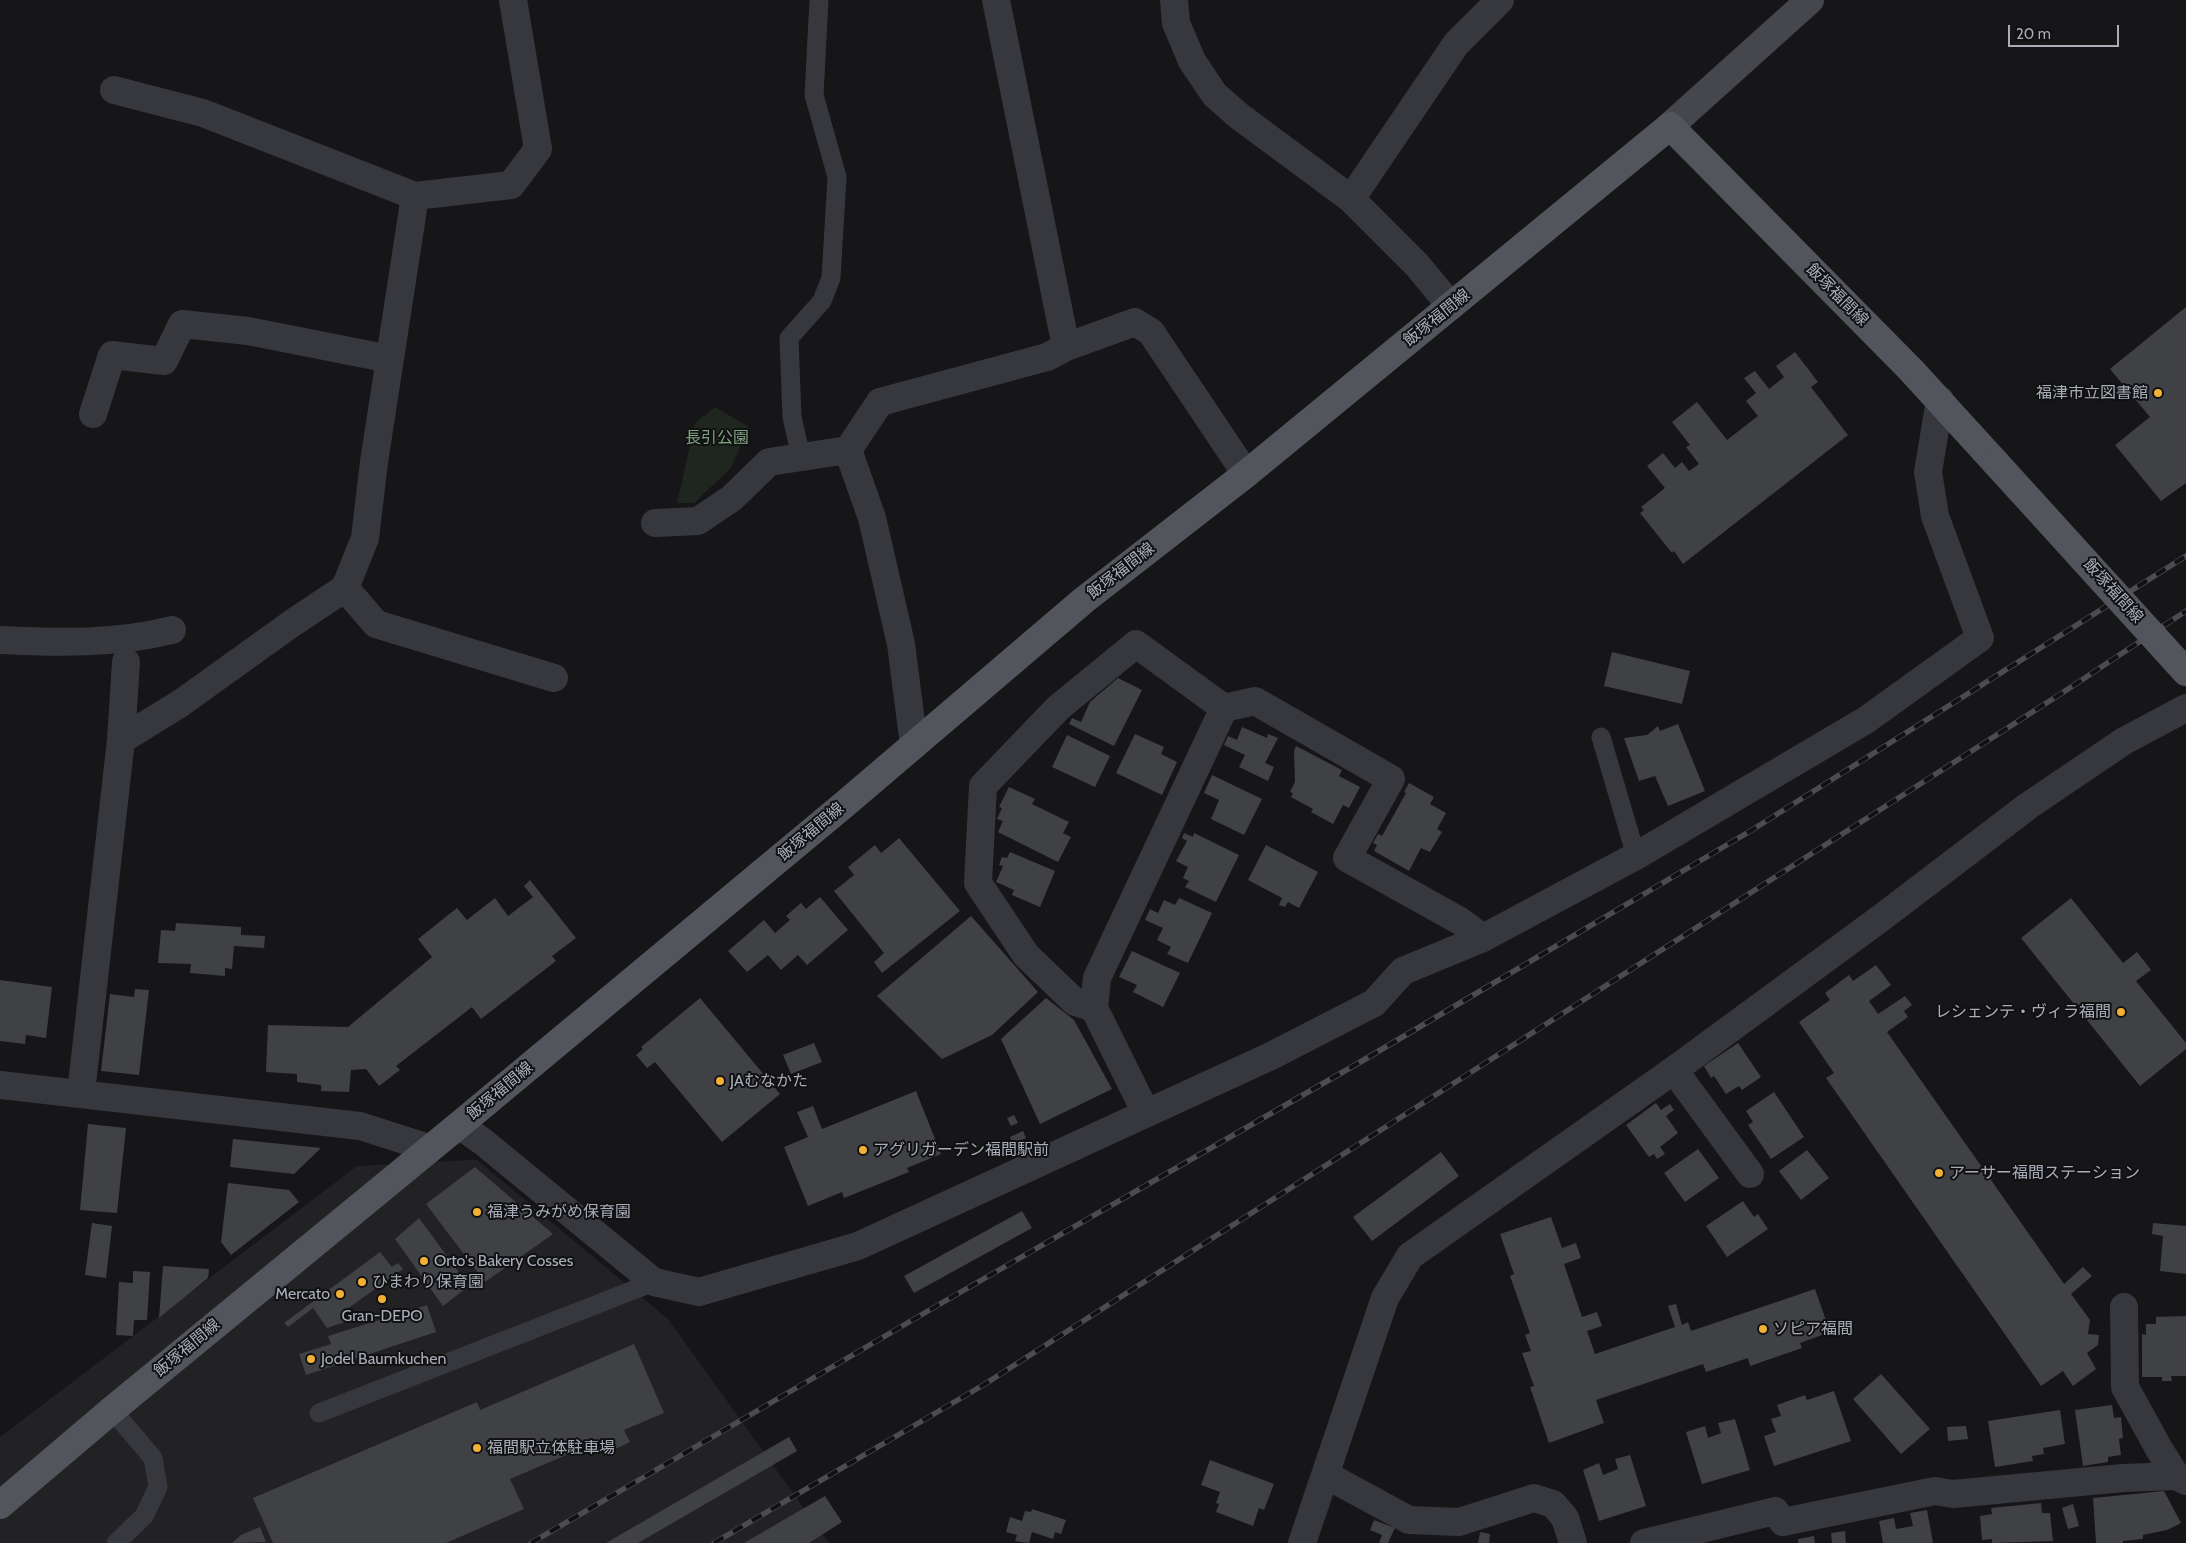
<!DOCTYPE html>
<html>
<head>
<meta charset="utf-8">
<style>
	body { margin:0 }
	#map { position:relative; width:2186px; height:1543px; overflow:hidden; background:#161618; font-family:Cabin,sans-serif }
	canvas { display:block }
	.scale { position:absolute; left:2008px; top:25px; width:111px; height:22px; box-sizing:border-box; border:2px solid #a8adb8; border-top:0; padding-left:6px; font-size:15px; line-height:18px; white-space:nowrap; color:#a8adb8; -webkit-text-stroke:4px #111113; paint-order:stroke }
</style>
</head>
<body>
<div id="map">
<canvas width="2186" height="1543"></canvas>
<div class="scale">20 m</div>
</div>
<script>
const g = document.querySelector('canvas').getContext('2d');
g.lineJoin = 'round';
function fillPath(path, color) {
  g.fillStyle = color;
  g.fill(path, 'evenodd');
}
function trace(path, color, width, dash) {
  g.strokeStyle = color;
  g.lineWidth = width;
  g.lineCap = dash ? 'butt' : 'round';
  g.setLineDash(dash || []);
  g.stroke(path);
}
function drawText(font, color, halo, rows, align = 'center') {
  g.font = font + ' Cabin,"Noto Sans JP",sans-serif';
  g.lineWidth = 4;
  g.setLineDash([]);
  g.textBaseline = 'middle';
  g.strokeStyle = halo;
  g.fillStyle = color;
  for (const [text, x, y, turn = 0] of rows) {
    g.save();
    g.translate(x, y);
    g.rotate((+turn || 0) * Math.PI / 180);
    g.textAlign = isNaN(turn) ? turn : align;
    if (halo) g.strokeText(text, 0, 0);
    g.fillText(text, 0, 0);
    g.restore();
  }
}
fillPath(new Path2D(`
	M472,1160h5l191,159 161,224h-829v-106l357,-271z`), '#222225');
fillPath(new Path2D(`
	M715,407l34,20 -18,41 -37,35h-17l18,-80z`), '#1e261f');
fillPath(new Path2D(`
	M2186,307v176l-25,18 -46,-56 35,-28 -40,-48z
	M1795,352l23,30 -7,5 37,48 -165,129 -9,-13 -2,2 -32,-40 4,-3 -3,-3 24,-19 -18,-22 16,-13 12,15 7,-6 7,9 10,-7 -13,-17 4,-2 -18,-23 25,-20 30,38 31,-24 -12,-15 10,-8 -12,-15 11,-7 14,18 15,-12 -8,-11z
	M1612,652l78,19 -8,33 -78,-18z
	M1118,678l24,12 -28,56 -45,-22 3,-6 9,4 9,-20z
	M1678,724l27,67 -37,15 -13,-30 -16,5 -15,-43 23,-3 11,-9 2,5z
	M1242,727l25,11 1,-4 10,4 -13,25 9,4 -6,14 -29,-14 6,-12 -21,-10 4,-9 9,4z
	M1135,734l29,13 -3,7 16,8 -15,33 -46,-22z
	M1067,735l43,21 -15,31 -43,-20z
	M1296,746l46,24 -3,6 21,11 -11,21 -6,-3 -10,19 -22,-12 2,-3 -22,-12 2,-4 -3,-1 5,-10 -1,-31z
	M1212,775l50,24 -18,36 -33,-16 8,-19 -15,-7z
	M1409,783l25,14 -4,7 16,9 -9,16 5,3 -12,20 -9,-4 -12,23 -35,-20 3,-6 -4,-2 5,-9 4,2 24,-43 -2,-1z
	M1009,787l26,12 -3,5 37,18 -6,11 8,4 -13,25 -60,-30 5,-11 -6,-2 5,-11 -3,-1z
	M1184,833l9,4 1,-4 45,22 -23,47 -31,-15 4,-6 -6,-3 5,-11 -12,-6 11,-20 -5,-3z
	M899,838l61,73 -78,62 -8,-11 10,-9 -50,-62 20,-16 -6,-8 27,-22 6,8z
	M1266,845l52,27 -19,36 -11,-6 -3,5 -6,-2 3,-7 -34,-18z
	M1010,852l45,19 -15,36 -28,-12 2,-5 -18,-8 7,-16 -4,-1 3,-8 5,1z
	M530,880l46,58 -24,18 4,5 -75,58 -9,-12 -76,59 4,4 -21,16 -13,-17 -15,1 -2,22 -28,-1v-6l-24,-3v-8l-31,-2 2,-47 80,2 84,-70 -14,-18 39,-31 10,12 28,-22 13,18 25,-19 -9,-11z
	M820,897l28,33 -41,35 -9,-10 -17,15 -13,-15 -21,17 -19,-21 36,-31 11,13 15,-13 -4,-4 15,-13 5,6z
	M1179,898l33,15 -24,50 -21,-9 4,-7 -14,-7 6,-12 -18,-8 5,-11 8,4 6,-13 11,5z
	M2071,898l52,65 14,-11 14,18 -15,11 50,62v6l-46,37 -119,-148z
	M971,916l67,76 -46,43 -50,24 -65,-63z
	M176,923l65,4v8l24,1 -1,12 -30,-2 -2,23 -7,-1v8l-35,-3 1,-9 -33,-1 3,-33 14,1z
	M1132,951l48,22 -17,34 -30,-15 4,-7 -18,-8z
	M1876,965l15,20 -22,16 9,13 27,-18 7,9 -8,6 4,6 -21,15 177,252 19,-17 9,9 -21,18 19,26 -2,14 11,1 -1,10 -11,8 9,16 -23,17 -10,-15 -22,15 -215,-308 8,-5 -35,-51 31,-22 -5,-7 24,-18 4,6z
	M0,980l52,7 -6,51 -20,-3 -1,9 -25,-3z
	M135,989l14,1 -10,85 -38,-4 9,-77 24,3z
	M700,998l80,96 -58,48 -67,-80 -8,6 -11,-13 7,-6 -2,-2z
	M1046,998l28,22 38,69 -72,35 -39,-85z
	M814,1043l8,19 -31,12 -8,-19z
	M1738,1043l23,34 -19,13 -3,-4 -13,8 -12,-18 -3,2 -7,-12z
	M916,1091l25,63 -34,14 2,4 -65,26 -2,-6 -34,14 -24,-59 24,-10 -11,-25 16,-6 9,23z
	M1774,1092l30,45 -33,22 -23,-34 5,-3 -7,-11z
	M1656,1103l5,7 9,-6 4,6 -8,6 12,17 -18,14 5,7 -8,5 -3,-5 -5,3 -23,-32z
	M1014,1115l4,8 -7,3 -4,-8z
	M88,1124l38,4 -9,85 -37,-3z
	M1023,1131l3,7 -13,5 -3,-6z
	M233,1139l88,9 -27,26 -64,-7z
	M1698,1149l21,29 -34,24 -21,-29z
	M1807,1150l22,28 -28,22 -22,-29z
	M1441,1152l18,24 -87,65 -19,-24z
	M475,1167l78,67 -68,48 -59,-78z
	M228,1183l61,7 10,12 -68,53 -10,-13z
	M1743,1201l11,16 4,-3 10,15 -41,28 -21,-31z
	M1022,1211l10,17 -118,65 -10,-17z
	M1551,1217l11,31 14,-5 5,15 -17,6 18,53 15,-5 5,14 -15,5 8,23 80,-27 -7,-21 8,-2 6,21 6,-3 3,9 124,-42 15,43 -30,11 2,5 -52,18 -2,-8 -42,14 -3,-8 -107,36 8,23 -55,20 -19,-56 4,-1 -12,-33 9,-2 -6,-16 5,-2 -20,-57 4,-2 -14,-40z
	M419,1218l50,68 -26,20 -48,-67z
	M92,1223l20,3 -6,52 -21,-3z
	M2153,1223l33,3v48l-26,-3 3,-35 -11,-2z
	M380,1252l12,15 6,-4 5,6 -60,43 5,9 -21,7 -14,-20 -25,19 -4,-4z
	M163,1266l46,3 -1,9 -49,40z
	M133,1271l17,1 -3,48h-13l-1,16 -17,-1 3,-53 14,1z
	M427,1305l9,27 -130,43 -7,-21 32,-10 -3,-8z
	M2186,1316v60h-15l1,5h-10v-4h-20v-43l4,1v-11h10v-7z
	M634,1344l30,69 -40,17 6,12 -25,12 -6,-13 -89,38 14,30 -78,34h-173l-20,-45 224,-96 3,8z
	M1881,1374l49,55 -29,25 -48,-55z
	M1834,1391l17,50 -77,25 -10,-30 12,-4 -5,-13 10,-3 -4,-11 28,-10 2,5z
	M2112,1405l2,13 7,-1 2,21 -4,1 2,16 -13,2v5l-25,4 -8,-56z
	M2060,1410l5,34 -22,4 1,6 -12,2 1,5 -38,6 -7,-46z
	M1735,1419l15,51 -48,14 -16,-52 19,-6 3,12 13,-5 -3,-10z
	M1966,1426l2,13 -20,2 -1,-14z
	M789,1437l8,14 -159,92h-32z
	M1630,1455l16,51 -47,15 -16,-51 16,-7 4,12 15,-6 -3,-10z
	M1210,1460l64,24 -10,26 -5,-2 -6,18 -37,-14 3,-8 -3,-1 4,-11 -19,-7z
	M2164,1491l17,32 -14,7 -24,5v4l-20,2v2h-27l-3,-45z
	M825,1496l17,26 -33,21h-65z
	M2041,1503l1,10h8l3,28 -61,2v-4l-10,1 -2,-24 12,-2 -1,-6z
	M2073,1504l6,22 -11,3 -6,-21z
	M1032,1509l34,11 -5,14 -6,-2 -2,7 -21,-7 -3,11 -14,-2 2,-6 -11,-3 4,-15 12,4 3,-10 6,1z
	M1927,1510l6,33h-50l-4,-22 15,-3 2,11 17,-3 -3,-13z
	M1374,1520l21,8 -7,15h-9l3,-8 -12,-5z
	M260,1527l6,15 -34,1 9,-8z
	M1845,1531l1,12h-14l-1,-10z
	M1480,1532l10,2 -1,9h-11z
	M1814,1536l1,7h-17v-4z`), '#404145');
trace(new Path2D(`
	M801,457l-9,-40 -3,-79 33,-37 9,-23 6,-101 -23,-82 5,-95
	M1601,737l35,119
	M112,1410l41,48 5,29 -14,29 -28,27
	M319,1413l335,-131`), '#37383d', 19);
trace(new Path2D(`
	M996,0l70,347
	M1174,0l2,23 16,38 23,34 24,21 112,83 66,66 34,41
	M114,90l89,23 212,83 96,-11 27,-36 -25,-149
	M1351,199l105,-155 44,-44
	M93,414l19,-59 52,6 18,-37 66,7 142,28
	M848,450l32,-48 167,-45 19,-10 69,-25 16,10 95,142
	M655,523l43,-2 34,-23 37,-36 79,-12 24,68 29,126 13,101
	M345,588l31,36 178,54
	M0,640c58,3 116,4 172,-10
	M1224,708l31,-7 136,78 -44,79 113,63 23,17
	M121,740l5,-78
	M1094,1008l3,-30 127,-270 -88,-64 -78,64 -75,78 -5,97 48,72 49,47 19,6 52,105
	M1674,1070l76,104
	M0,1085l360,41 69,22
	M81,1093l40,-353 60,-37 110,-79 54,-36 20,-50 9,-76 41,-266
	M459,1125l23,16 172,141 45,10 159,-46 413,-190 103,-53 29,-32 80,-33 153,-82 230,-136 114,-82 -45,-122 -7,-44 12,-72
	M2124,1307l1,80 34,62 17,27
	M1326,1475l83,45 50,2 75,-24 19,6 12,14 8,25
	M1302,1543l83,-245 25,-42 264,-186 207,-152 147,-112 96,-65 62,-33
	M1644,1543l131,-32 8,11 152,-31 18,3 170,-16 53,-2 10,5`), '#37383d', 28);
trace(new Path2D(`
	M1670,126l140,-126`), '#45474d', 28);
trace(new Path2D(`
	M0,1505l112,-95 347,-285 387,-322 238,-203 162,-126 424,-348 241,244 84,92`), '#53555c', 28);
const rail = new Path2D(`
	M531,1543l402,-235 429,-247 390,-231 434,-274
	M714,1543l271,-159 1077,-691 124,-82`);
trace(rail, '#4a4c52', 5.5);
trace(rail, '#111113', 4, [11]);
trace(new Path2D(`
	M1995,462l191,210`), '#53555c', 28);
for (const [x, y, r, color] of [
	[2158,393,5,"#f2b134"],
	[2121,1012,5,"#f2b134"],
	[720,1081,5,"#f2b134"],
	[863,1150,5,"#f2b134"],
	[1939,1173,5,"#f2b134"],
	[477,1212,5,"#f2b134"],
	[424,1261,5,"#f2b134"],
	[362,1282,5,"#f2b134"],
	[340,1294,5,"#f2b134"],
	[382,1299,5,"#f2b134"],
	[1763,1329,5,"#f2b134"],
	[311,1359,5,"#f2b134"],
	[477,1448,5,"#f2b134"]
]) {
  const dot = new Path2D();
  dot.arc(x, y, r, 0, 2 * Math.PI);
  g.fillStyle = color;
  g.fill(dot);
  trace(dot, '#111113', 2);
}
drawText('16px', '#a8adb8', '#111113', [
	["飯塚福間線",1837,295,45],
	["飯塚福間線",1437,318,-39],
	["飯塚福間線",1121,571,-38],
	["飯塚福間線",2113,591,48],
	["飯塚福間線",811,832,-40],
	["飯塚福間線",500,1091,-40],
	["飯塚福間線",187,1348,-40]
]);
drawText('16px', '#a8adb8', '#111113', [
	["福津市立図書館",2148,393,"right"],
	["レシェンテ・ヴィラ福間",2111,1012,"right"],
	["JAむなかた",730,1081],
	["アグリガーデン福間駅前",873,1150],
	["アーサー福間ステーション",1949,1173],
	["福津うみがめ保育園",487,1212],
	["Orto's Bakery Cosses",434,1261],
	["ひまわり保育園",372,1282],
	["Mercato",330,1294,"right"],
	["Gran-DEPO",382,1316,"center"],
	["ソピア福間",1773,1329],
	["Jodel Baumkuchen",321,1359],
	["福間駅立体駐車場",487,1448]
], 'left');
drawText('16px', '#7fa381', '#111113', [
	["長引公園",717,438]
]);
</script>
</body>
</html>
